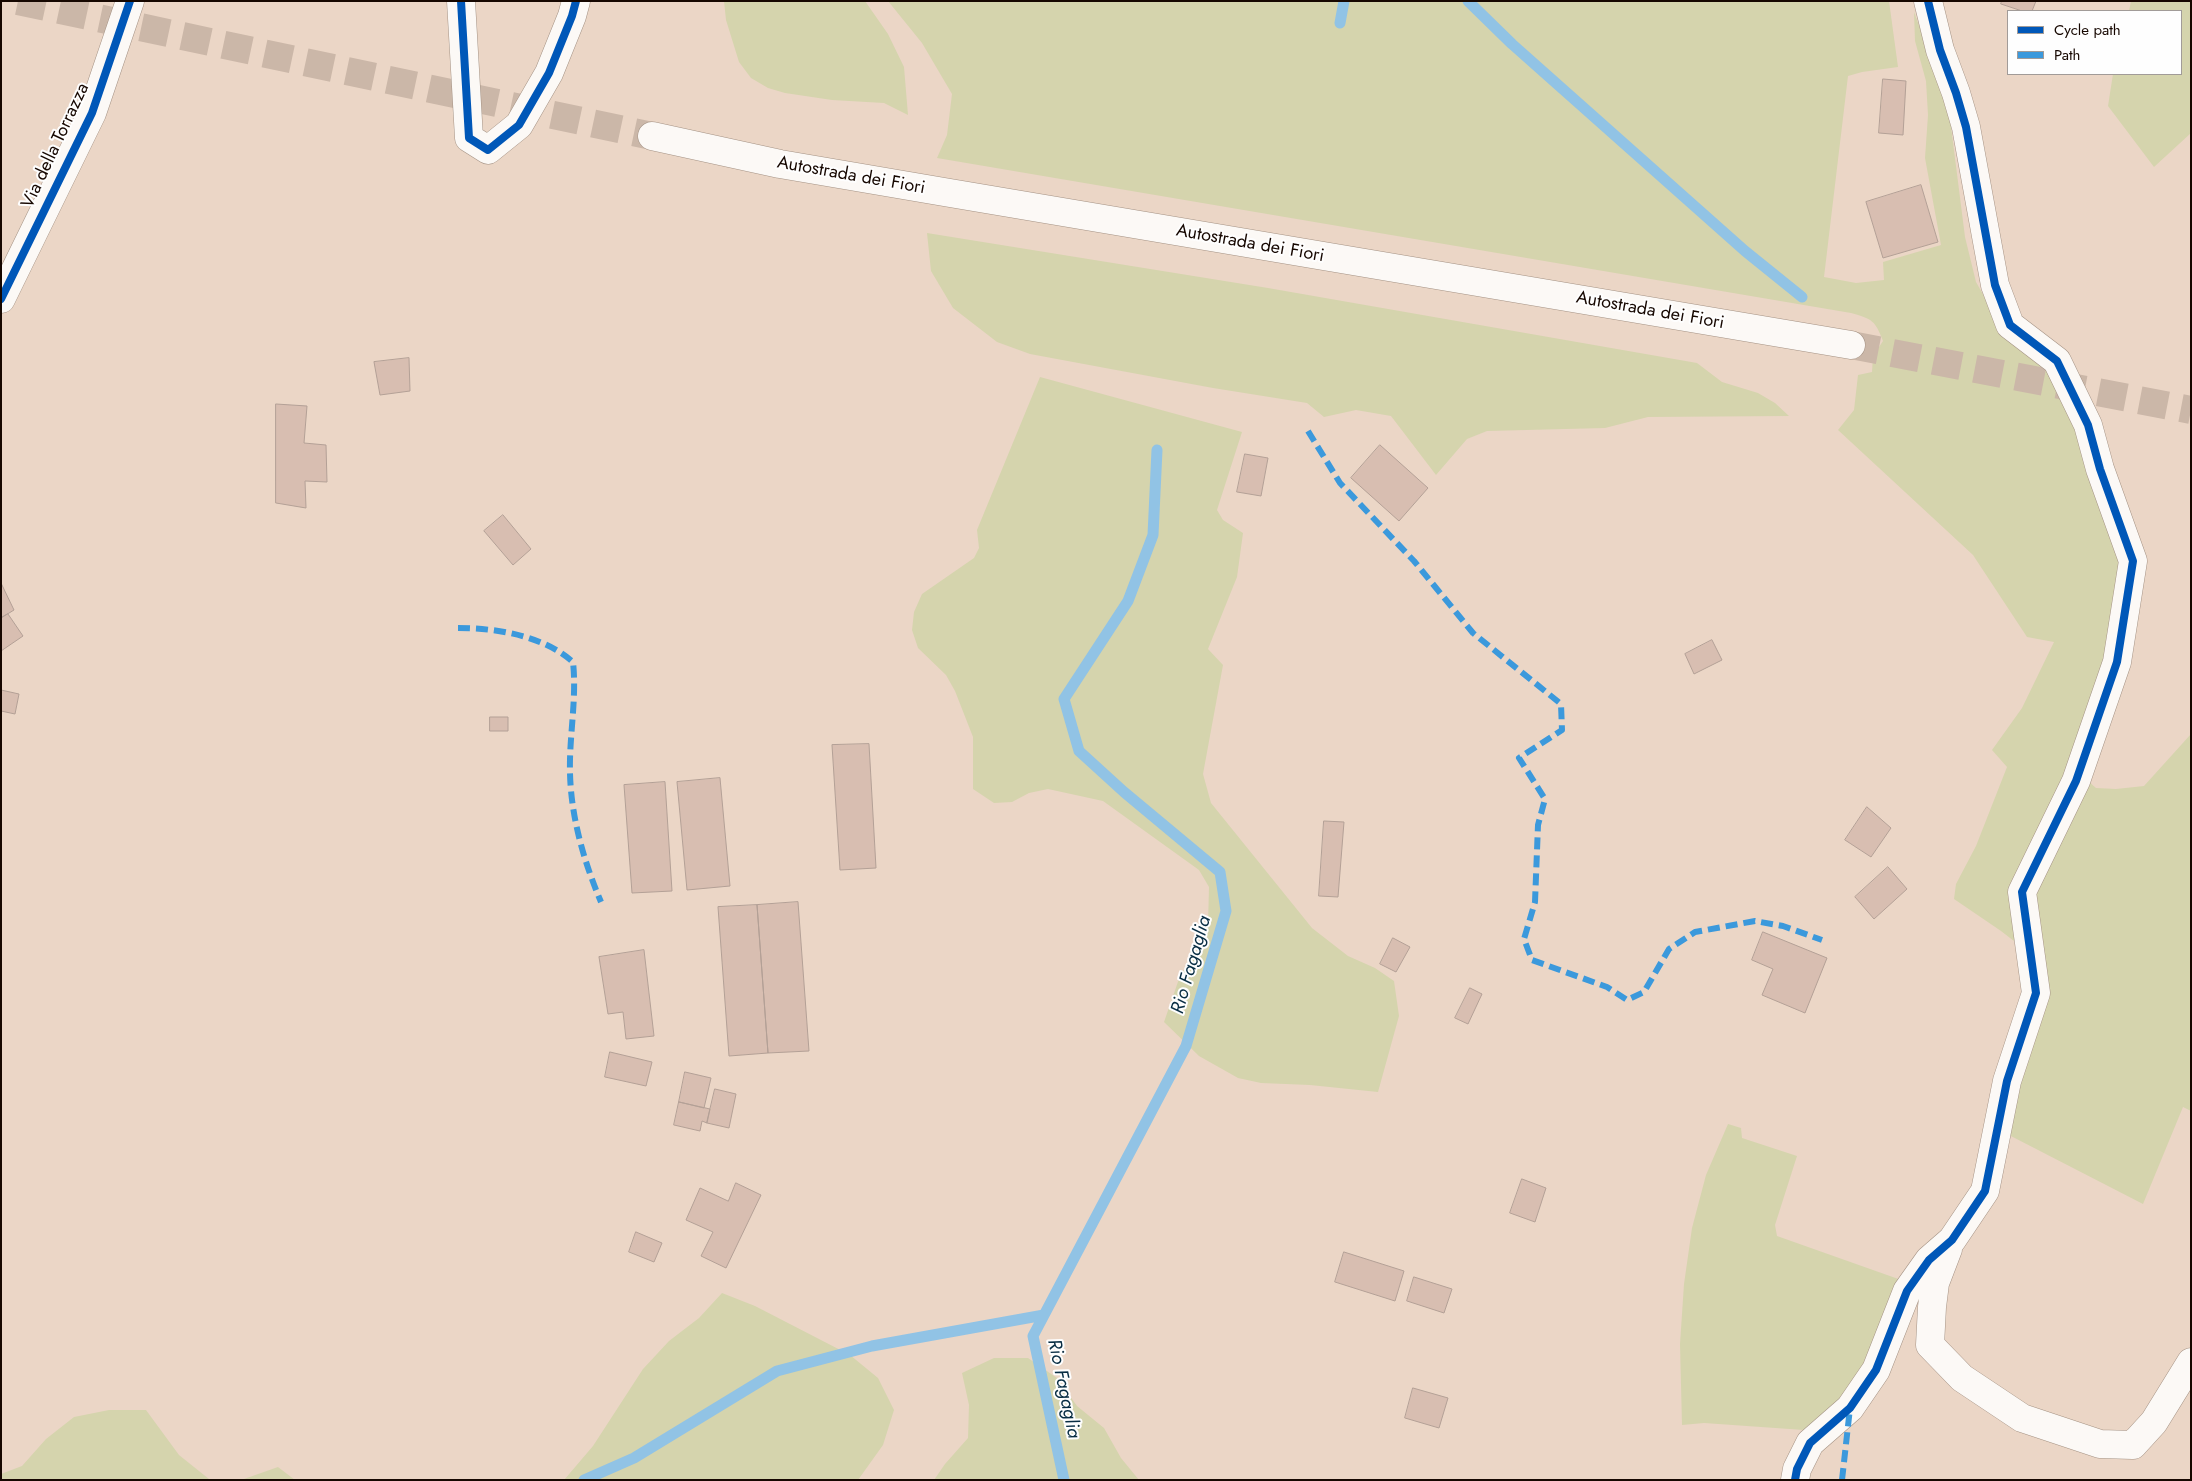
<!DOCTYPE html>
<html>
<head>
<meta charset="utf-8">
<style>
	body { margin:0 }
	#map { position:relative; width:2192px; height:1481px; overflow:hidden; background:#ebd6c6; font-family:Jost,sans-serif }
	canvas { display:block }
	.frame { position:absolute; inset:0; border:2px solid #160700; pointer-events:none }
	.legend { position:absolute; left:2007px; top:10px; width:175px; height:65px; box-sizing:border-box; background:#fefefe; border:1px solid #a19b98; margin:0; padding:6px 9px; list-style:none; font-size:15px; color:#160700 }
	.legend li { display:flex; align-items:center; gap:10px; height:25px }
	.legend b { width:25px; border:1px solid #a19b98 }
</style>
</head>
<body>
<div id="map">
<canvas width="2192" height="1481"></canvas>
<div class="frame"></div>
<ul class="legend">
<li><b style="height:6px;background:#0057b8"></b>Cycle path</li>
<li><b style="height:6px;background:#3b99dc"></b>Path</li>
</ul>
</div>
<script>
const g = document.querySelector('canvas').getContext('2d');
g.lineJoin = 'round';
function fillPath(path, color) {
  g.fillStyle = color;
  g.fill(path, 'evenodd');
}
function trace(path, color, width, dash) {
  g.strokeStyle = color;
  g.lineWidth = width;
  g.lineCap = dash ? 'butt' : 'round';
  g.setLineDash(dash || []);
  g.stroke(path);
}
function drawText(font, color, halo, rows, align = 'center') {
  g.font = font + ' Jost,sans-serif';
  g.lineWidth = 4;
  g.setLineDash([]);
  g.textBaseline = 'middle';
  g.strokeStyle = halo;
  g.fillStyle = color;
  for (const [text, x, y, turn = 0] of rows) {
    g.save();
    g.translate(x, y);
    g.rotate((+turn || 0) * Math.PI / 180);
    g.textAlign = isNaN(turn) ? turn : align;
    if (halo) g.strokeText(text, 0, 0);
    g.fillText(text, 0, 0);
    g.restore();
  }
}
fillPath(new Path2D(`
	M724,1h141l23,33 16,33 4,48 -24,-12 -52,-3 -47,-7 -17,-5 -17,-10 -12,-16 -13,-42z
	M888,1h1001l9,66 -36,5 -14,4 -24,201 32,6 28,-3 -1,-18 58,-17 -16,-87 3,-43 -2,-34 -11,-40 -1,-29 34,91 17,134 11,45 33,58 36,29 27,34 53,151 -13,100 -39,121 -33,59 -17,114 -22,-17 -47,-32 2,-15 20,-38 31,-79 -15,-17 30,-42 32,-66 -27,-5 -54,-82 -135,-125 16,-20 4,-35 14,-3 1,-16 10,-15c-8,-21 -11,-22 -32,-28l-914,-155 10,-23 5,-41 -30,-51z
	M2131,1h60v132l-37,34 -46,-61 5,-32h68v-63h-52z
	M927,233l341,55 429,75 25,19 36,11 17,10 14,13 -141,1 -43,11 -118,3 -20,8 -31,36 -45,-59 -35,-6 -32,7 -17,-14 -94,-15 -183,-34 -33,-12 -44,-34 -22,-37z
	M1040,377l202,55 -25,78 6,10 20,13 -6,44 -29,72 15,16 -20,109 8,29 101,125 36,28 27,12 19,13 5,35 -21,76 -68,-7 -49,-2 -23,-5 -39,-22 -35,-34 16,-46 21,-32 7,-19 1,-38 -10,-17 -96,-69 -55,-12 -19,4 -17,9 -18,1 -21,-14v-52l-18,-46 -9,-16 -28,-27 -6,-18 2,-18 8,-18 52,-36 5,-10 -2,-18z
	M2191,734v377l-8,-4 -40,97 -138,-71 9,-41 17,-192 57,-119 8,7 20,1 28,-3z
	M1728,1124l13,4 1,10 55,18 -22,69 2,11 127,45 -41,86 -19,30 -40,33 -100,-7 -22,2 -2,-81 4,-60 8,-56 14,-53z
	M722,1293l33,13 95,49 28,23 16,32 -11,35 -25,35h-294l29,-34 50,-77 26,-28 30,-23z
	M994,1358h34l29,20 20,28 27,22 17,30 18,22h-205l11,-16 23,-26 1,-33 -7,-32z
	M109,1410h37l33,45 30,24h35l34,-12 17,13h-294v-6l21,-8 24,-27 28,-22z`), '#d5d4ad');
trace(new Path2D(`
	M1468,1l44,43 233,207 57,46
	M1340,23l4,-22
	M584,1480l50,-22 143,-87 95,-25 172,-31
	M1064,1480l-31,-144 153,-290 40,-135 -6,-39 -96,-80 -45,-41 -15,-52 64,-98 25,-66 4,-85`), '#91c3e5', 11);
const building = new Path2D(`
	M2002,1h34l-4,10h-10l-21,-7z
	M1883,79l23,2 -3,54 -24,-2z
	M1921,185l17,57 -55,16 -17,-56z
	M409,358l1,33 -30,4 -6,-33z
	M276,404l31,2 -3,37 22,2 1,37 -22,-1 1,27 -30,-5z
	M1380,445l48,43 -29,33 -48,-43z
	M1245,454l23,4 -7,38 -24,-4z
	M503,515l28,34 -18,16 -29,-34z
	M1,583l13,27 -13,8z
	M8,614l15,22 -22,15v-33z
	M1712,640l10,20 -28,14 -9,-20z
	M1,690l18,4 -4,20 -14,-3z
	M490,717h18v14h-18z
	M869,744l7,124 -36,2 -8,-125z
	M720,778l10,108 -43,4 -10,-108z
	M665,782l7,109 -40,2 -8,-108z
	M1867,807l24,21 -20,29 -26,-17z
	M1324,821l20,1 -6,75 -19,-1z
	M1888,867l19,22 -33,30 -19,-22z
	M798,902l11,149 -41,2 -11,-148z
	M757,905l11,148 -39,3 -11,-149z
	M1763,932l64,26 -22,55 -43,-18 11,-26 -21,-9z
	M1393,938l17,9 -14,25 -16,-8z
	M644,950l10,86 -28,3 -3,-27 -15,2 -9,-57z
	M1470,988l12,6 -14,30 -13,-6z
	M610,1052l42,10 -6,24 -41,-9z
	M685,1072l26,6 -7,30 -25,-6z
	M715,1089l21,5 -7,34 -22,-5z
	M679,1102l31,7 -3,14 -5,-2 -2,10 -26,-6z
	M1522,1179l24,9 -11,34 -25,-9z
	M736,1183l25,12 -35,73 -25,-12 12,-24 -27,-12 14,-32 28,13z
	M636,1232l26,11 -8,19 -25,-10z
	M1344,1252l60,19 -9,30 -60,-19z
	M1414,1277l38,12 -8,24 -37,-12z
	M1413,1388l35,10 -9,30 -34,-10z`);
fillPath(building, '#d8beb1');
trace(building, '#b3a096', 1);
trace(new Path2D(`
	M18,1l634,135
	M1851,345l340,65`), '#cbb7a8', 28, [28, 14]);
const minor = new Path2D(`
	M461,1l8,137 19,12 31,-25 30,-52 23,-57 4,-15
	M1,299l91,-186 38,-112
	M1948,1249l-13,34 -3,24 -2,38 32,33 60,40 78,26 33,1 21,-23 37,-60
	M1795,1480l2,-11 13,-26 40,-35 26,-38 31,-79 22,-31 23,-20 33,-49 22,-110 29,-88 -14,-101 54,-111 41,-119 16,-101 -33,-92 -12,-44 -31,-64 -47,-36 -15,-40 -29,-158 -10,-34 -16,-43 -12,-49`);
const highway = new Path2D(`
	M652,136l128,28 170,29 901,152`);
trace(minor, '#a49284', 29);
trace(highway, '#a49284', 29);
trace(minor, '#fcf9f6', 28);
trace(highway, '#fcf9f6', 28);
trace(new Path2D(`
	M1308,431l32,52 74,78 59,72 88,71 1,26 -43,28 26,41 -7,26 -3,77 -11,37 8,21 75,27 20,13 17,-8 25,-43 26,-17 60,-11 28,5 39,14
	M458,628c39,0 86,8 115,34 4,37 -4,74 -3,111 1,44 14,89 31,129
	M1842,1480l8,-72`), '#3b99dc', 6, [12, 6]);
trace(new Path2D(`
	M461,1l8,137 19,12 31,-25 30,-52 23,-57 4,-15
	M1,299l91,-186 38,-112
	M1795,1480l2,-11 13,-26 40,-35 26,-38 31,-79 22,-31 23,-20 33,-49 22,-110 29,-88 -14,-101 54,-111 41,-119 16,-101 -33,-92 -12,-44 -31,-64 -47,-36 -15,-40 -29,-158 -10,-34 -16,-43 -12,-49`), '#0057b8', 8);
drawText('18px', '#160700', '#fefefe', [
	["Via della Torrazza",56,146,-65],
	["Autostrada dei Fiori",851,176,10],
	["Autostrada dei Fiori",1250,244,10],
	["Autostrada dei Fiori",1650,311,10]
]);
drawText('italic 19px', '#082d43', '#fefefe', [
	["Rio Fagaglia",1192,965,-74],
	["Rio Fagaglia",1063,1389,78]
]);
</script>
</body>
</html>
